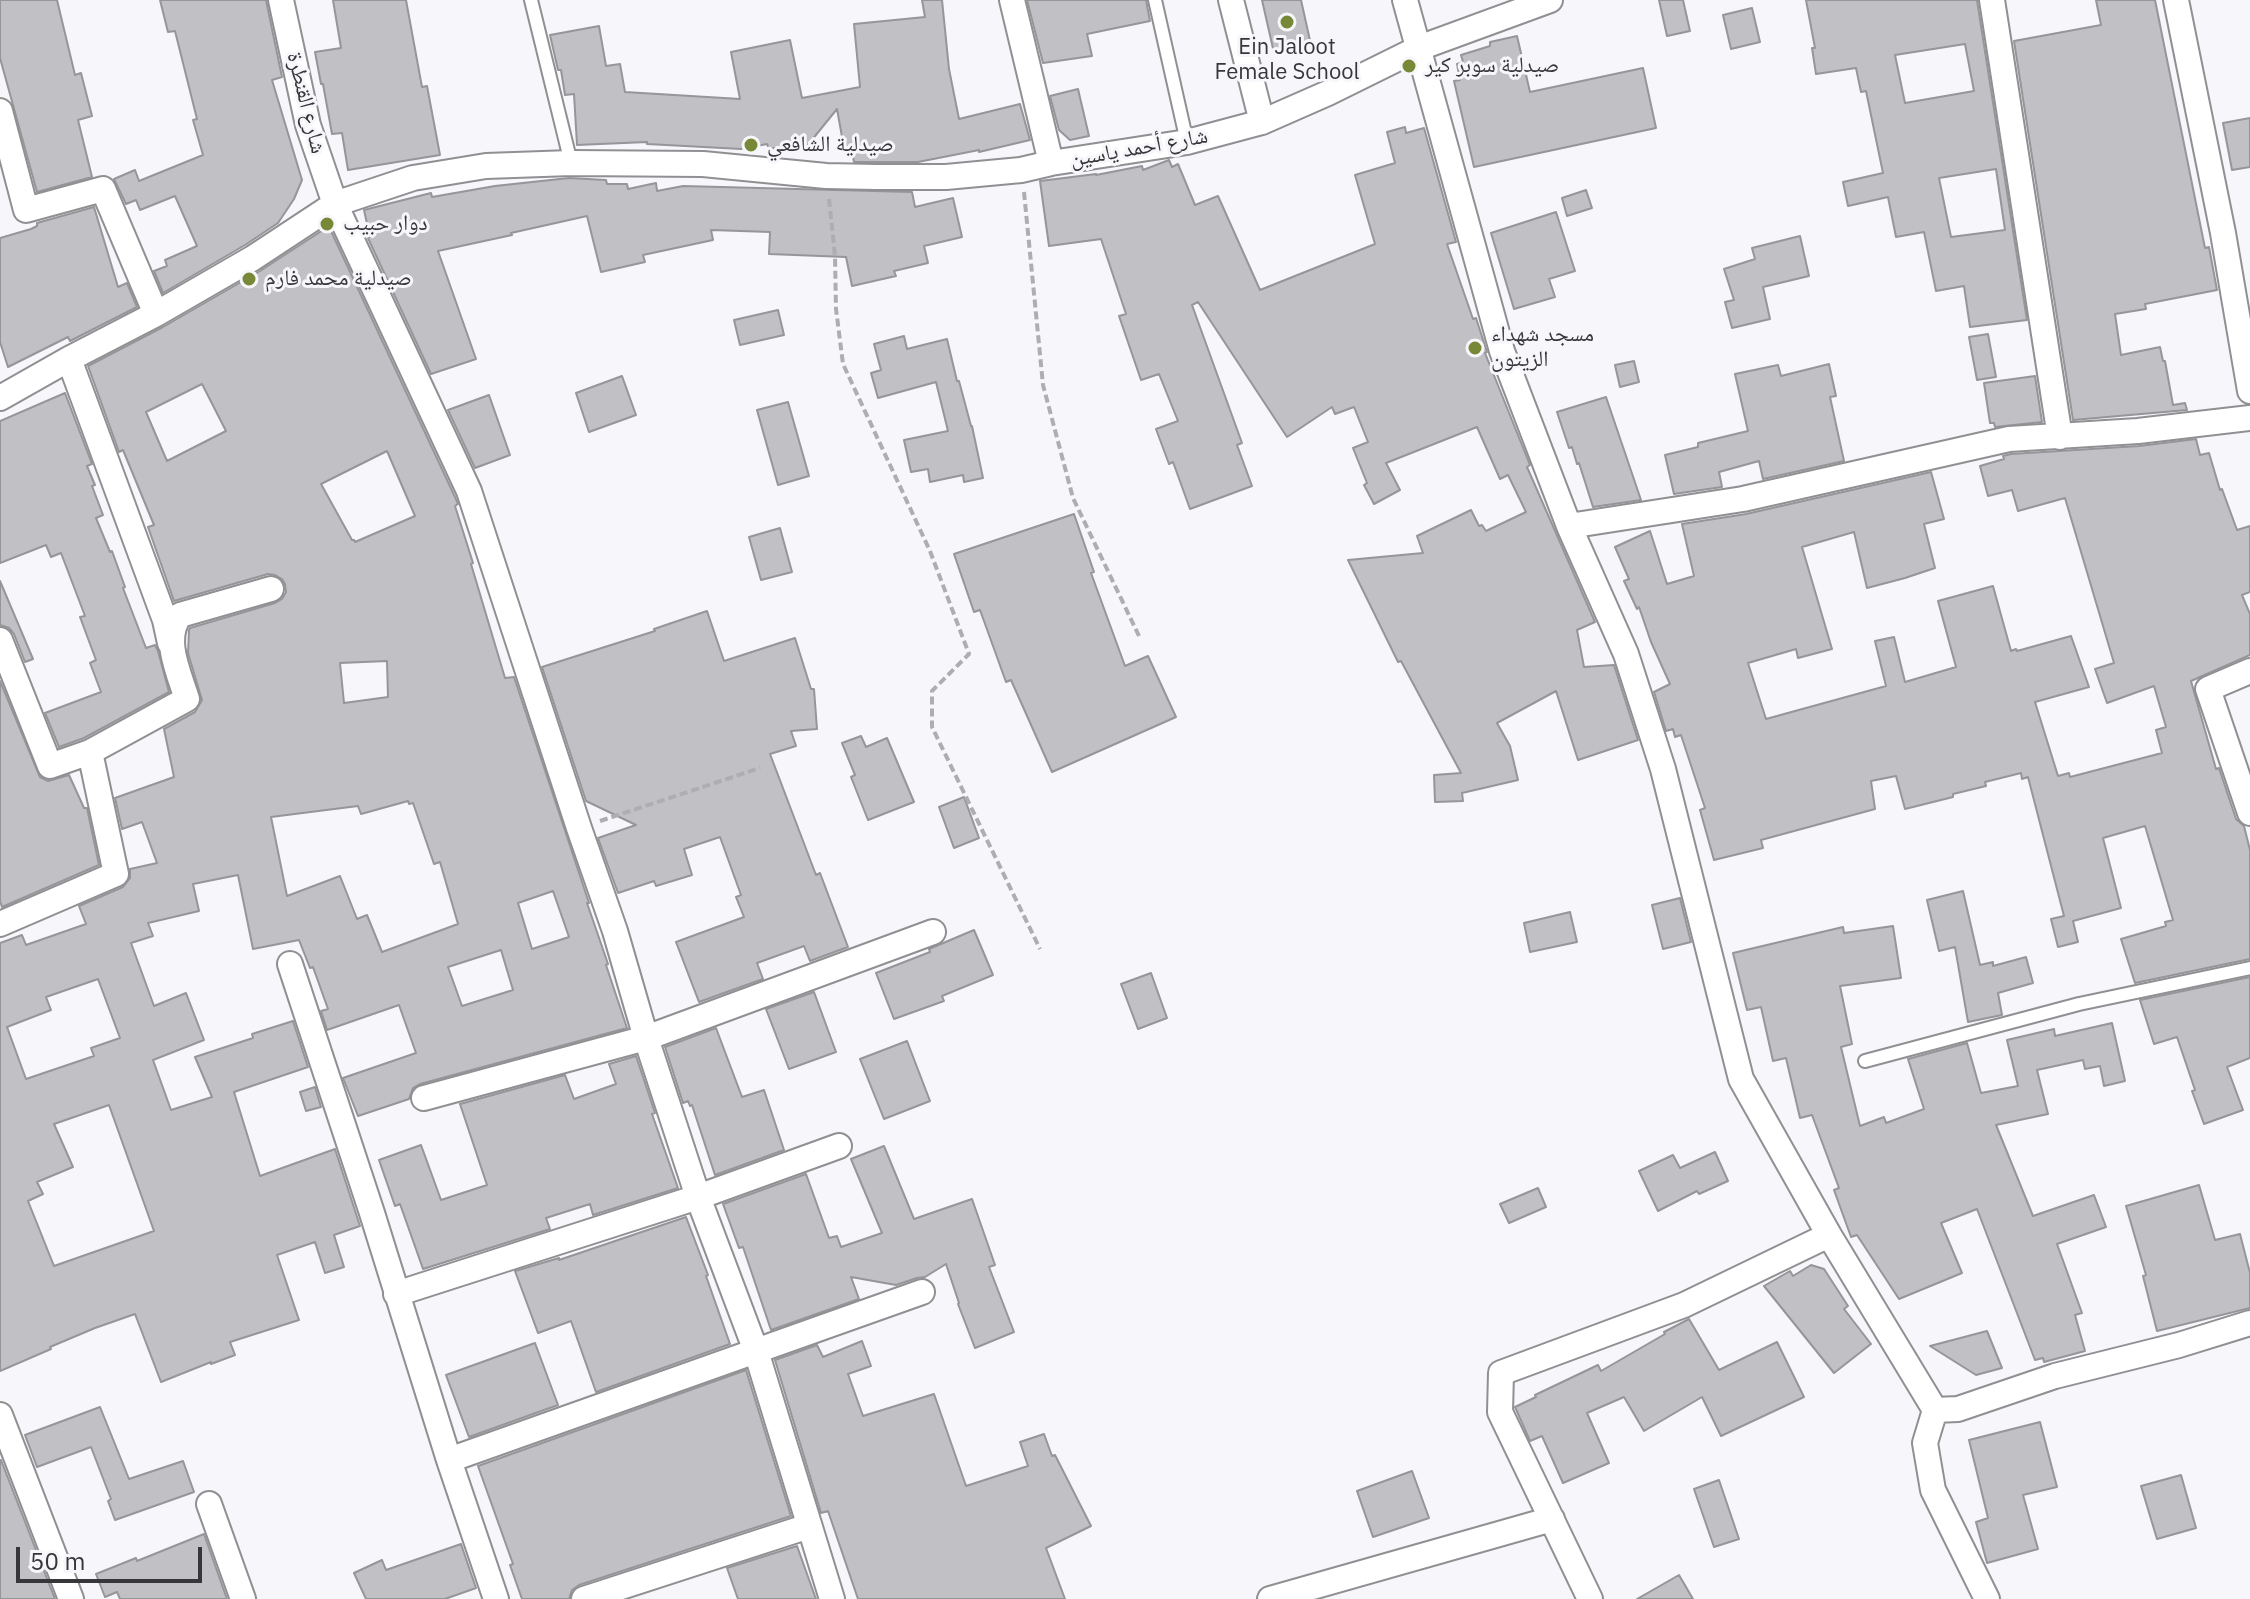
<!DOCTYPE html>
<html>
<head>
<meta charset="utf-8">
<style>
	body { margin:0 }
	#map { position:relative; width:2250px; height:1599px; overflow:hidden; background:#f7f6fa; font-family:"IBM Plex Sans",sans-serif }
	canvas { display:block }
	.scale { position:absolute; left:16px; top:1547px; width:186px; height:36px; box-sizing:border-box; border:4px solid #373739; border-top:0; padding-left:10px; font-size:24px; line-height:28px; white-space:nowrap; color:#373739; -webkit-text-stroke:6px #f7f6fa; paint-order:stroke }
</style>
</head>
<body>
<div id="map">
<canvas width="2250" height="1599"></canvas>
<div class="scale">50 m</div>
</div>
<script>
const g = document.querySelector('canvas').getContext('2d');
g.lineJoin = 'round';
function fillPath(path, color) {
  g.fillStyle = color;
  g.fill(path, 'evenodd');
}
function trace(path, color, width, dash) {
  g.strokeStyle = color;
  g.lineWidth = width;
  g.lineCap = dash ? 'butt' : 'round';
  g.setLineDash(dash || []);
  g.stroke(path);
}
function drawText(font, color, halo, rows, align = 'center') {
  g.font = font + ' "IBM Plex Sans","Noto Naskh Arabic",sans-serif';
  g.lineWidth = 6;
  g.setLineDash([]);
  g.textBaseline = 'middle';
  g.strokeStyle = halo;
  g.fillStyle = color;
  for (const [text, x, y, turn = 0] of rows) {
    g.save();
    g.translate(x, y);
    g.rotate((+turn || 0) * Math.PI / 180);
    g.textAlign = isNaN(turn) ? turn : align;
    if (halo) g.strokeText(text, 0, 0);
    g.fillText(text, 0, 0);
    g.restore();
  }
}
const building = new Path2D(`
	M0,0h57l18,75 6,-2 11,43 -14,4 14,57 -55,15 -37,-134z
	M160,0h106l16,77 -10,3 30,100 -8,19 -16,24 -33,22 -82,48 -9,-22 13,-5 -2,-6 32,-14 -22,-50 -35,14 -4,-10 -10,4 -12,-25 21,-9 4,11 64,-26 -10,-35 4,-1 -22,-88 -7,1z
	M333,0h73l16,87 5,-1 13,69 -92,15 -6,-37 -10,1 -9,-50h-2l-6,-32 26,-4z
	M922,0h20l7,69 10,50 61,-15 10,36 -51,12v-2l-61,12h-64l-3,-15 -7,1 -7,-39 -30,37 -20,4 -2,-4 -16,3 -2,-5 -26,5 -94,-5v-2l-70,3 -3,-51 -9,1 -4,-25h-3l-8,-35 49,-9 7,40 14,-2 5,28 115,7 -9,-47 59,-12 12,58 58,-11 -6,-63 71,-7z
	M1027,0h119l4,21 -63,13 5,22 -49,7z
	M1262,0h39l10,45 -37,8z
	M1659,0h24l7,31 -23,5z
	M1806,0h171l50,320 -57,7 -6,-41 -28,5 -12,-59 -28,5 -8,-40 -40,9 -5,-24 40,-9 -17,-82 -5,1 -5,-24 -40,6 -4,-26h3zM1965,44l9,47 -69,12 -10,-48zM1996,169l9,61 -54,7 -12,-59z
	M2096,0h59l50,248 4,-1 8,43 -72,14 1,5 -31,5 6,41 39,-8 3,14h2l8,44 12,-2 2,7 -114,10 -59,-379 87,-16z
	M1752,8l8,34 -29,7 -8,-34z
	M1517,36l13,56 113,-24 13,60 -182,39 -20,-86 6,-1 -3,-16 6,-2 -2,-7 29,-9v-4z
	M1078,89l11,47 -19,4 -11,-10 -9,-34z
	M2250,118v49l-18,3 -9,-47z
	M1405,127l1,6 18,-5 32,114 -9,2 26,75 3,-1 11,34 -2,1 45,112 -3,2 68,155 -18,8 7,37 30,-2 24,75 -60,20 -22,-69 -59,32 13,23 8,34 -56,13 1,8 -28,1 -1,-27 27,-2 -60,-112 -3,1 -50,-102 75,-7 -6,-17 54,-26 8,16 3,-1 4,6 40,-19 -18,-37 -8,4 -23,-52 -91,36 14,27 -26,14 -10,-19 3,-2 -14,-35 15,-6 -14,-35 -19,7 -3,-7 -45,30 -89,-135 -6,3 50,138 -5,2 15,41 -62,23 -17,-47 -4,2 -13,-35 22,-8 -19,-47 -18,6 -22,-64 7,-2 -25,-75 -52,7 -9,-65 56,-7v1l46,-9 1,4 26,-10 3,7 6,-3 17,41 23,-9 42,94 115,-46 -20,-69 40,-12 -8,-31z
	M569,178l37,2 1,4h20l1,5 28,-6 1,8 26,-5 229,6 3,15 38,-9 9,39 -38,9 4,17 -34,8 2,5 -44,10 -6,-29 -77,-3 1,-22 -59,-2 2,10 -70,15 2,7 -44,10 -14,-56 -76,17 1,2 -74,16 38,108 -45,15 -64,-138 3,1 -6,-27 67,-17 1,4 63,-11z
	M1586,190l6,18 -25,8 -5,-18z
	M94,207l24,80 9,-4 10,24 -67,34 -2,-4 -60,30 -8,-25v-104l31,-9 6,-3v-3z
	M1556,212l19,59 -26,8 6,18 -41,12 -23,-76z
	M323,230l8,1 124,266 3,7 -3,2 18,57 -2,1 34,114 9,-1 75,226h-2l21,61 -2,1 21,63 -207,56 -7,4 -4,11 -51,17 -15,-38 73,-25 -17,-48 -72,25 -6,-19 7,-2 -15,-42 -3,1 -11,-28 -46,9 -15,-74 -45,9 6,27 -51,12 5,13 -22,7 23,63 32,-13 18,47 -51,20 18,50 41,-13 -17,-40 58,-19 -1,-4 41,-13 15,46 -74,25 26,84 75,-27 25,77 -26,9 10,32 -19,6 -10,-31 -38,13 22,65 -69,22 5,13 -24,9v-2l-50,20 -26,-68 -40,14 -45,19 1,2 -51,22v-428l22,-8 4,10 60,-21 -7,-18 44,-19 7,-9v-9l27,-6 -15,-41 -20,7 -7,-31 59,-21 -10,-48 31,-17 7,-12 -14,-47 1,-23 1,-2 85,-25 7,-4 4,-7 -1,-8 -3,-5 -7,-4 -7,-1 -94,27 -26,-74 6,-2 -31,-75 -4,2 -31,-86 75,-39 97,-56zM202,384l24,47 -59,30 -21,-49zM387,451l28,65 -60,26 -1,-2h-2l-31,-56zM387,661l1,36 -44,6 -4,-40zM408,801l1,3 4,-1 21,61 6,-2 18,62 -76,28 -15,-37 -10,4 -17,-43 -53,20 -16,-79 87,-11 3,8zM553,891l16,46 -37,12 -14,-46zM501,950l12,40 -51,16 -14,-39zM98,979l22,59 -29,10 3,8 -68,23 -19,-52 44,-17 -5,-13zM109,1105l45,126 -100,35 -26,-65 15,-7 -6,-12 36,-15 -19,-43z
	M1800,236l9,40 -46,11 7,32 -38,9 -7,-26 9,-2 -10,-31 31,-10 -3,-11z
	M778,310l6,25 -44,10 -6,-25z
	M1988,334l8,43 -19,3 -8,-43z
	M904,336l3,13 40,-10 10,42h2l12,45h1l11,52 -19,4 -1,-7 -33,7 -2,-13 -17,3 -7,-32 44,-9 -12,-49 -58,16 -7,-25 10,-3 -7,-26z
	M1634,361l5,21 -19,5 -5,-22z
	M1829,364l7,32 -6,1 14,64 -81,18 -4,-18 -40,11 3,15 -48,7 -9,-39 33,-8v-4l50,-12 -13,-57 43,-9 3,11z
	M622,376l14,39 -47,17 -13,-39z
	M2035,376l7,46 -47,5 -1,-4h-4l-6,-40z
	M65,393l27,71 -5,2 8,19 -3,1 11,29 -7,3 14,34 2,-1 13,36 -2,1 23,60 9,-3 3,6 11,41 -85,46 -25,9 -14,-34 56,-21 -11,-29 6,-3 -16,-43 5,-1 -24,-63 -10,4 -5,-12 -46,18v-142z
	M489,395l21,60 -35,13 -27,-58z
	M1606,397l35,103 -48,7 -14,-44 -2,1 -5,-17 -3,1 -12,-36z
	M788,402l21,74 -31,9 -21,-75z
	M2196,439l4,16 9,-2 11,37 2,-1 15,41 13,-4v66l-8,3 8,19v41l-59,26 25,88 3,-1 17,51 8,7 6,24v109l-115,24 -14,-44 45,-13 -1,-4 8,-2 -28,-94 -42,12 18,70 -48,13 5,21 -20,5 -7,-28 13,-3 -36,-139 -6,2 -1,-6 -36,9 1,4 -33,8v3l-48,12 -9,-33 -25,5 4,28 -114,31 2,8 -49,12 -14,-50 5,-2 -24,-73 -6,2 -2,-8 -7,2 -12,-39 16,-8 -19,-42 -12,-35 -2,2 -13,-28 5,-2 -14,-32 35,-16 17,53 27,-8 -12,-52 64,-10 185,-42 13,47 -20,5 11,44 -30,10 -38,10 -13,-56 -52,15 30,102 -34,9 -2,-9 -48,14 18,56 120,-33 -11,-45 19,-4 11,45 51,-15 -18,-66 55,-15 18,65 5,-2 1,2 54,-15 18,51 -54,15 23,74 11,-3 1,4 92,-24 -6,-23 10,-3 -12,-41 -47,17 -12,-34 19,-6 -49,-165 -47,13 -6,-21 -24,6 -8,-30 24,-7 -1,-3 8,-2 128,-8z
	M1074,514l20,58 -3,1 34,93 23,-10 28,61 -124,55 -41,-92 -5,2 -26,-72 -6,2 -20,-58z
	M780,528l12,44 -31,8 -12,-43z
	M0,581l33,78 -8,3 -11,-28 -5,-6 -9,-3z
	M707,611l17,50 71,-23 16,51h3l3,40 -26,2 5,15 -26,8 46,121 4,-2 28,74 -38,14 -6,-15 -47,17 6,16 -64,23 -23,-60 68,-25 -8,-20 5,-2 -21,-58 -36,12 8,26 -36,11 -2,-5 -36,12 -20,-55 38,-13 -50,-24 -44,-134 113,-36 -1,-2z
	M0,681l40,96 8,4 21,-6 15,33h3l12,57 -97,42 -2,-6z
	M861,736l5,11 21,-9 27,64 -46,18 -17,-43 4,-2 -13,-32z
	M964,797l15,41 -25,10 -15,-41z
	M1963,891l17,74 13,-3v4l33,-9 7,26 -35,10 4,22 -34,7 -13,-75 -16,4 -12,-51z
	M1680,898l11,44 -28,7 -11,-44z
	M1570,912l7,30 -47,10 -6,-29z
	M1893,926l8,52 -61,8 12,58 -11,3 19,79 24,-9 2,6 38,-14 -16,-50 59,-16 14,50 37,-7 -11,-46 47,-11 1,7 57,-13 13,58 -21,5 -4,-20 -15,3 -2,-9 -46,10 11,44 -52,11 37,91 61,-21 12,32 -49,17 25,69 -7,2 10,36 -41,11 -1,-4 -8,2 -58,-151 -36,14 21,50 -63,26 -42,-64 -6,2 -17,-47 5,-2 -27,-73 -12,3 -14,-60 -13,3 -12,-54 -14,3 -14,-57 110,-26 1,6z
	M974,930l19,45 -51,21 2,5 -50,18 -18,-46 54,-21 -1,-3z
	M1151,973l16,45 -29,11 -17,-45z
	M2250,977v81l-23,9 16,43 -39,14 -12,-33 3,-1 -18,-53 -23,7 -14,-44z
	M814,992l22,60 -47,17 -23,-60z
	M716,1028l26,69 22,-7 20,60 -69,25 -23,-70 -2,1 -2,-5 -5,2 -18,-56z
	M907,1041l23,60 -46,18 -24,-60z
	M636,1056l19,57 -3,1 26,74 -85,27 -3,-11 -44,14 4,11 -127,40 -23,-65 -5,2 -16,-46 42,-15 20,55 46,-15 -27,-81 105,-29 9,24 42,-15 -7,-20z
	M315,1087l6,20 -15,4 -6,-19z
	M884,1146l30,73 58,-20 23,66 -6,2 25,65 -39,16 -17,-44 1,-1 -13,-39 -21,13 -8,1 -21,7 -45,-8 8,22 -88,31 -28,-83 -4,1 -16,-44 83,-30 23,64 8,-2 4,11 41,-14 -31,-74z
	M1715,1152l13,29 -29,13 -2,-3 -39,20 -19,-40 34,-16 7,13z
	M2199,1185l16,55 25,-6 10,39v35l-93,23 -14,-55 3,-1 -20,-69z
	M1538,1188l8,19 -37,16 -9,-19z
	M686,1217l22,58 -2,1 24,68 -134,48 -25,-71 -33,12 -23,-62 44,-13v2z
	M1811,1265l13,4 24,37 -4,3 27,35 -37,29 -70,-87 26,-15 3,5z
	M1689,1319l30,51 58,-28 27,55 -83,39 -19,-39 -58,34 -20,-34 -37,16 22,50 -46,20 -21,-47 -12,5 -15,-34 21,-10 -1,-2 63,-30 3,6 64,-37 -1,-2z
	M1987,1331l15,37 -26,7 -46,-29z
	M862,1341l9,25 -23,8 15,42 71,-22 32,92 62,-20 -8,-24 24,-8 8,22 3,-1 36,71 -45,22 19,51h-207l-30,-88 -7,2 -46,-153 42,-15 6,12z
	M535,1343l23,62 -89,32 -23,-62z
	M746,1370l45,146 -212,69 -7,5 -3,9h-47l-12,-34 3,-1 -35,-98z
	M100,1407l29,72 54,-18 11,31 -79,28 -7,-19 3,-2 -20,-52 -54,20 -12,-32z
	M2040,1422l17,65 -34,8 15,54 -51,14 -11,-41 12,-4 -19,-78z
	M0,1460h1l54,139h-55z
	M1412,1471l17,47 -56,19 -16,-46z
	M2181,1475l15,53 -39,11 -16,-53z
	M1719,1480l20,59 -25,8 -20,-58z
	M204,1534l23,65h-107l-3,-7 -12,5 -9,-23 40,-16 1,3z
	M461,1544l15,44 -31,11h-79l-12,-26 28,-13 4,10z
	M797,1546l19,53h-78l-11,-31z
	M1679,1575l14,24h-56z`);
fillPath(building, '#c1c0c4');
trace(building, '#969599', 2);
const lane = new Path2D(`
	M531,0l40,163
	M1155,0l32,142
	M1865,1061l214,-57 171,-36`);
const street = new Path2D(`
	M281,0l27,125 27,79 134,287 110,337 36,103 31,107 52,159 58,154 76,248
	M1012,0l39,163
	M1231,0l31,122
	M1405,0l97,351 67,175 57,128 37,115 78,310 88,156 106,175 23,-1 97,-33 124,-31 71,-22
	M1992,0l68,437
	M2176,0l47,233 27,158
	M0,111l26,99 77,-21 53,125
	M69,359l96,261 5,23
	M0,398l69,-39 87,-45 97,-56 82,-54 78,-26 73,-12 85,-3 132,1 123,12 50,1h70l75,-7 30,-7 136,-21 75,-20 66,-29 91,-45 131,-48
	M1569,526l174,-27 266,-60 129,-8 112,-13
	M0,640l50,126 40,-14
	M2250,671l-42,18 42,124
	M0,924l116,-50 -26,-122 97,-53c-8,-26 -25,-60 -7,-84l91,-26
	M290,964l82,249 77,247 47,139
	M424,1098l222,-60 287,-106
	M396,1294l302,-97 141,-51
	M1935,1410l-10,33 8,47 54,109
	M0,1415l71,184
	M449,1460l473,-168
	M209,1504l34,95
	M584,1599l225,-73
	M1270,1599l282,-80
	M1590,1599l-90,-187 1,-39 183,-68 145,-70`);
trace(lane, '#908f92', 16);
trace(street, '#908f92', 28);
trace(new Path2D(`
	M1024,192l19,193 30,113 66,138
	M829,199l6,57 1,53 7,55 87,187 39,103 -37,37v36l108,222
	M600,821l160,-53`), '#aeadb1', 4, [8, 4]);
trace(lane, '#fff', 12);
trace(street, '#fff', 24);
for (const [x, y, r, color] of [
	[1287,22,8,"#778837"],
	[1409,66,8,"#778837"],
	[751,145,8,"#778837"],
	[327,224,8,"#778837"],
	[249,279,8,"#778837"],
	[1475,348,8,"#778837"]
]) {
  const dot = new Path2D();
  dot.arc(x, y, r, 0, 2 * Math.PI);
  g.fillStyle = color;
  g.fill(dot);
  trace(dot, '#f7f6fa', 3);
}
drawText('22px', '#373739', '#f7f6fa', [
	["Ein Jaloot",1287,48,"center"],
	["Female School",1287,73,"center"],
	["صيدلية سوبر كير",1425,66],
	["صيدلية الشافعي",767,145],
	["دوار حبيب",343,224],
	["صيدلية محمد فارم",265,279],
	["مسجد شهداء",1491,335],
	["الزيتون",1491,360]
], 'left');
drawText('22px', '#373739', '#f7f6fa', [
	["شارع القنطرة",306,103,76],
	["شارع أحمد ياسين",1139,148,-10]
]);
</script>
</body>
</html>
